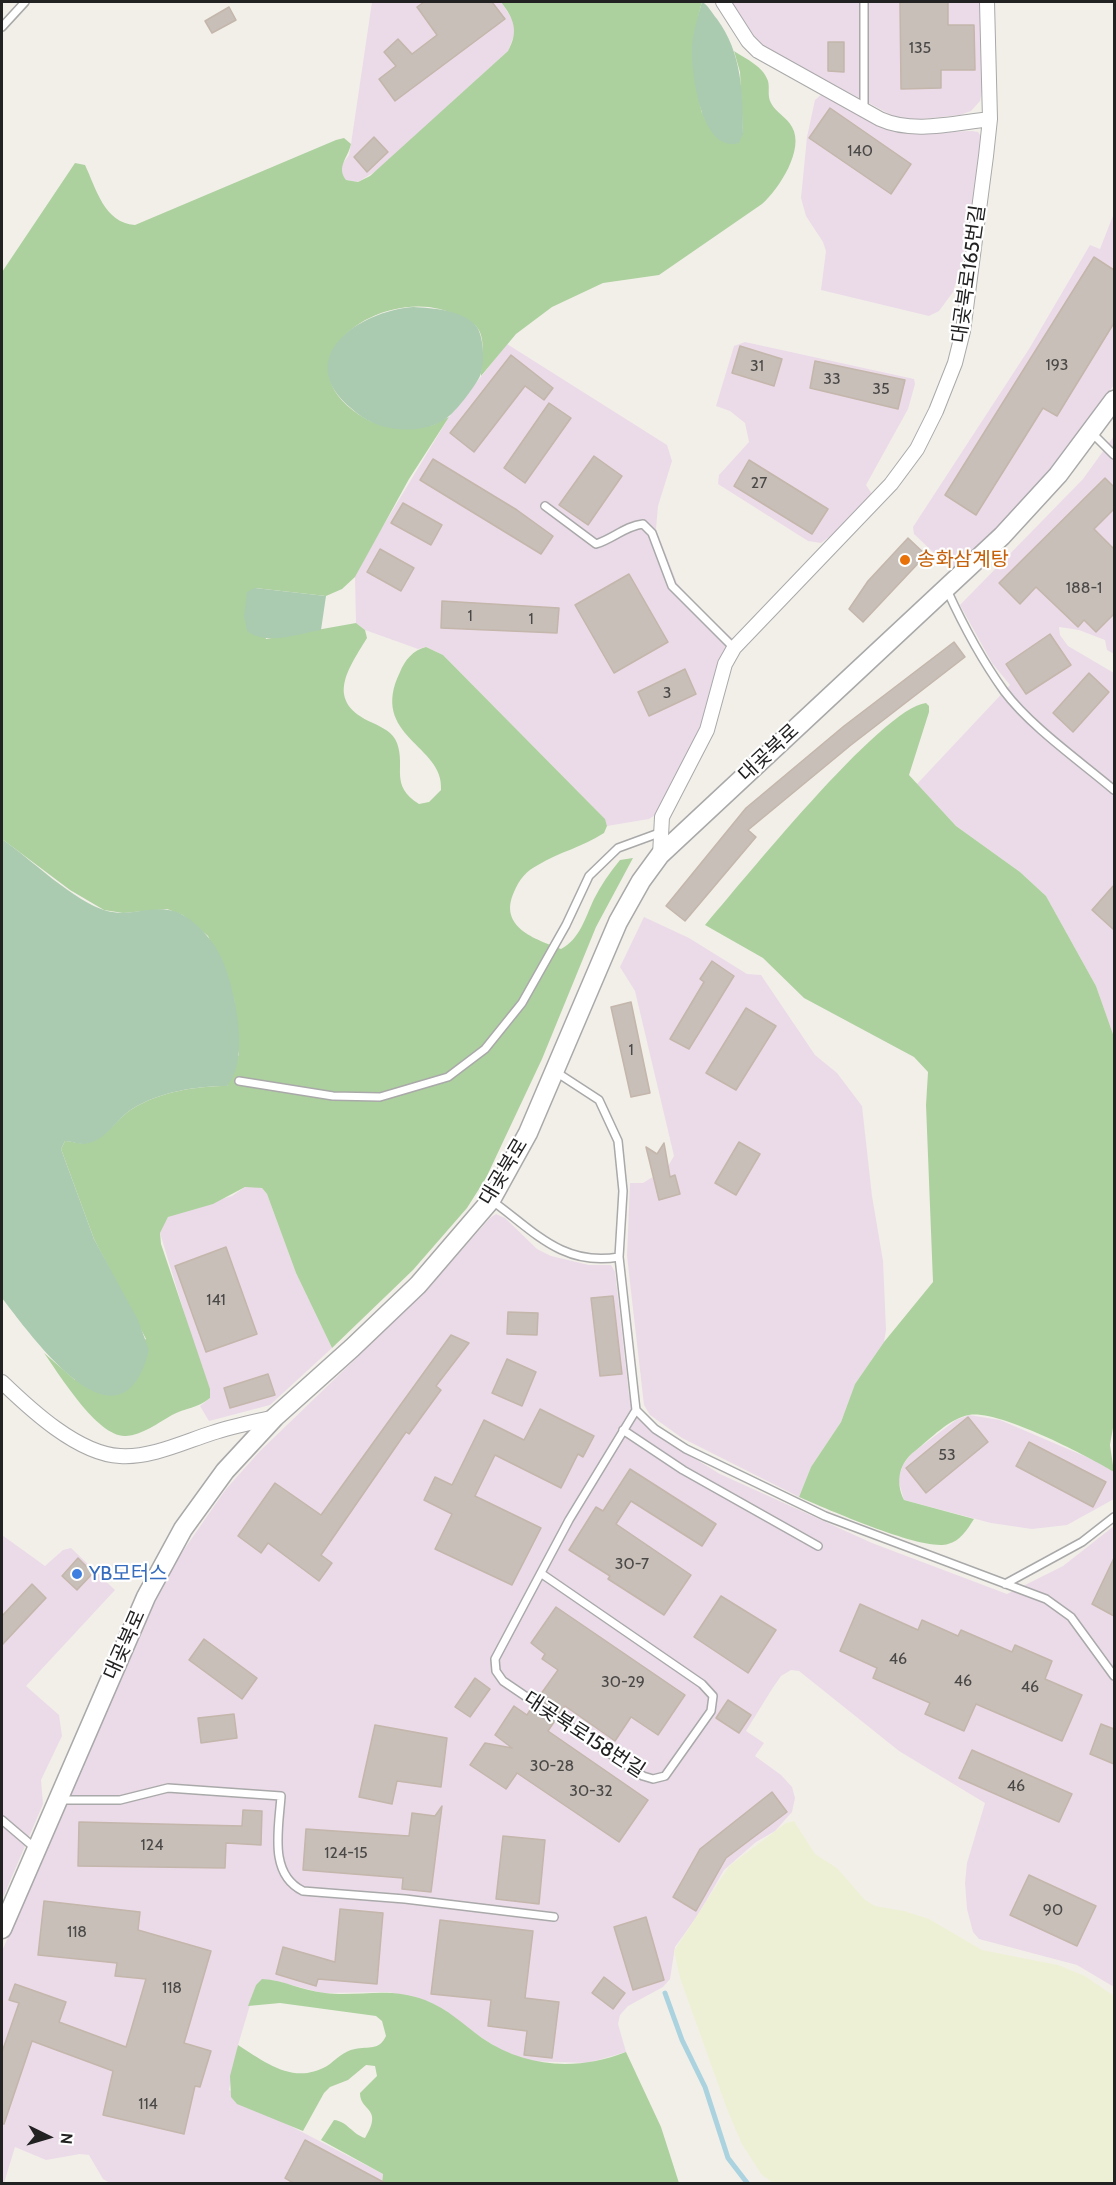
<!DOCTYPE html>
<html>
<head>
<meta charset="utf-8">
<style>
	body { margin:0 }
	#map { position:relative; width:1116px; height:2185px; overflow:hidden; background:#f2efe9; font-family:Cabin,sans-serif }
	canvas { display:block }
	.frame { position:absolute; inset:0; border:3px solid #222; pointer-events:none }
	.north { position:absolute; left:18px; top:2107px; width:60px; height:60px; -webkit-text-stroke:4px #fff; paint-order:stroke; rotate:95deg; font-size:16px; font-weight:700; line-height:24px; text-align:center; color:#222 }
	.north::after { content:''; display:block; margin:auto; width:21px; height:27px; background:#222; clip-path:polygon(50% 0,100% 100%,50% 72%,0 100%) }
</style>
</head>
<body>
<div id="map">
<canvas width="1116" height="2185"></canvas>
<div class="frame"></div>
<div class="north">N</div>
</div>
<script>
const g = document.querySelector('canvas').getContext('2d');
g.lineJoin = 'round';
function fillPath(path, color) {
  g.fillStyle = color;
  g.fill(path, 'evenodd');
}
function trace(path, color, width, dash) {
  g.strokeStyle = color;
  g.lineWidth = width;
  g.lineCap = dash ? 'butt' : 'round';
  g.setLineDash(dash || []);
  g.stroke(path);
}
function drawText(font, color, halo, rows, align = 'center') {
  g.font = font + ' Cabin,"Noto Sans KR",sans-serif';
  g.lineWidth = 4.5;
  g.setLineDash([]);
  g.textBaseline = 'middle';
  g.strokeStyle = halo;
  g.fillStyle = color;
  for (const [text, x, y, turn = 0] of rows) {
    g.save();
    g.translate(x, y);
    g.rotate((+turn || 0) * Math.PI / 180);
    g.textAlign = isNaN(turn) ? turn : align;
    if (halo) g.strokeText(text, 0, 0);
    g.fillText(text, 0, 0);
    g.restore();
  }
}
fillPath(new Path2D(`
	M372,2h129l13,20 2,8 -8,21 -127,117 -23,14 -12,-2 -5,-6v-8l8,-11 2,-11z
	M730,2h251l2,85 -3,14 -9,10 -11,4 -47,5 -18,-3 -130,-69 -12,-11z
	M823,93l59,35 24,5 66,-2 6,1 4,6 -18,118 -11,36 -14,19 -10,5 -108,-26 5,-39 -3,-9 -17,-26 -5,-18 6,-61 8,-37z
	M1114,213v172l-67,89 -45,50 -50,46 -38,-36 -1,-7 116,-178 61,-104 10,4z
	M745,342l169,37 1,5 -7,25 -42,76 6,9 -36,38 -15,11 -13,-2 -90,-57 1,-9 30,-33 -4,-19 -15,-12 -14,-5 18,-60z
	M507,344l160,101 5,16 -14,45 -2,23 21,54 21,24 36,33 -38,102 -42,74 -5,3 -42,7 -3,-8 -161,-163 -17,-8 -8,2 -25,-9 -28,-10 -9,-7 -1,-46 19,-36 75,-124z
	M1114,436v218l-7,-4 -2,-10 -26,-10 -20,-3 1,8 8,11 46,27v364l-18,-51 -50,-90 -26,-24 -64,-46 -39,-42 93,-99 -18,-22 -32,-58 123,-126z
	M644,917l45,21 58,36 14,1 54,80 22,18 25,33 10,90 11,65 3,69 -2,12 -29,42 -14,38 -30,45 -12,30 -117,-59 -32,-23 -6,-10 -17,-149 3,-73h13l24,-15 7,-12 -39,-165 -15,-24z
	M254,1186l8,2 5,6 29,79 36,75 -62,57 -61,16 -9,-15 10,-8 -50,-165 8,-16 9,-5 55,-16 13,-9z
	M496,1214l9,4 32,31 14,7 38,9h22l4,7 14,123 6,21 21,19 64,39 152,69 135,51 56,-28 51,-40v461l-37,-22 -98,-26 -6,-7 -6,-23 -2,-26 2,-20 18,-60 -86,-52 -100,-80 -8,-1 -10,6 -9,13 -26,42 18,12 -9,13 26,19 11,12 3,11 -3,14 -17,19 -19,11 -32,28 -26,45 -23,32 -5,32 -7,8 -35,19 -8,9 -2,9 8,28 -38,11 -61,-2 -28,-12 -75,-49 -35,-8 -67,1 -50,-13 -16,5 -18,60 -9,45 48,29 106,55 -1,9h-272l-7,-4 -14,-24 -9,-1 -34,6 -31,-13 -11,36 -2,1v-233l141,-325 33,-65 50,-72 34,-38 166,-160 64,-73z
	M969,1415l31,5 96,41 18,11v27l-47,26 -35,4 -41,-6 -87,-23 -6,-21 5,-14 8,-11 45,-34z
	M2,1535l43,31 18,-16 8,-2 44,42 -89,96 33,29 3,21 -21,44 2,24 -41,96z`), '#ebdbe8');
fillPath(new Path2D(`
	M794,1821l21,33 22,14 28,32 10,6 29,5 25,8 53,31 76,15 27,11 29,20v187l-340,1 -13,-10 -19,-30 -15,-35 -47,-131 -6,-27 55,-85 57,-43z`), '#eef0d5');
fillPath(new Path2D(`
	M501,2h201c-11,38 -9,73 0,111l41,21 -3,-62 -6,-21c12,8 29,15 34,30 2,7 -1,15 3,22 5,10 16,14 21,24 13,22 -13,62 -30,77l-103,71 -56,8 -51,24 -36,27 -35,42c0,-14 6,-38 -5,-50 -3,-3 -11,-6 -16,-9 -71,-40 -193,44 -94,102 14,8 51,11 67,6 5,-2 11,-6 16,-8l-40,62 -54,98 -13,12 -16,7 -71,-8 11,51 90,-16 9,7 2,8c-21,34 -42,64 6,85 10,5 20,9 24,20 9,25 -8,42 22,61l10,-2 12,-12c4,-45 -73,-53 -41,-118 5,-12 13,-22 26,-25l17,8 162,164 2,7 -3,7c-21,14 -45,19 -66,32 -12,6 -19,15 -24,27 -16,35 21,47 47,57 19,-10 24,-31 33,-50 7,-14 16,-27 26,-39l13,-2 -37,69 -54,132 -56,119 -19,30 -54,62 -81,78 -36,-75 -29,-79 -5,-6 -17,-1 -32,17 -45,13 -8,16 1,11 49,145v9c-12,10 -25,10 -38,17 -14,8 -30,20 -46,21 -28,2 -67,-62 -82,-83l31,27 71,-41 -52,-100 -33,-90 4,-8c6,0 12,3 18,2 21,-1 33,-24 49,-34 27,-17 64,-23 95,-23l12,-32 -5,-55 -26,-63 -25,-21 -16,-6 -44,4 -19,-3 -34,-20 -68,-51v-567l73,-109 10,2c11,23 19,58 50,60l201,-85 8,-2 7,6c-3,14 -15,23 -5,36l12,2 12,-6 138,-125c11,-20 6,-32 -7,-49z
	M926,703l3,3v6l-20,63 47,51 64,46 26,24 50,90 18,51v385l-4,23 4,27c-27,-16 -114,-62 -145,-57 -19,3 -39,24 -54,36 -16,12 -20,31 -11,49l70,19c-7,11 -14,22 -26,25 -25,8 -123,-36 -149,-47l12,-30 30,-45 14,-38 29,-42 49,-60 -7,-177 2,-33 -14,-15 -110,-59 -41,-40 -58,-33c34,-39 177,-218 221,-222z
	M262,1979c22,1 41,12 63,14 36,4 63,-7 100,7 23,9 38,24 57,38 44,30 95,33 144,14l35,75 18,56h-297l1,-9 -62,-34 13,-20c13,1 18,14 31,18 19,-31 -5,-26 -5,-45l17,-17 -2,-10 -9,-1 -18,15 -18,7 -6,6 -21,38 -66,-27 -6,-7 -1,-21 8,-31c28,18 56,40 89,21 9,-6 16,-15 28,-17 14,-3 24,2 31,-13l-4,-15 -6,-5 -96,-13 -32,3 8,-21z`), '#add19e');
fillPath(new Path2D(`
	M702,2c6,3 10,11 15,17 25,34 26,74 26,115l-4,9c-38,11 -48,-70 -47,-96 1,-15 6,-31 10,-45z
	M413,307c20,1 51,3 64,20 7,11 8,38 3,49 -4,9 -23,34 -31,40 -13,12 -35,15 -52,13 -16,-1 -33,-9 -45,-20 -62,-51 7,-98 61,-102z
	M255,588l71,8 -5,34c-23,4 -54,16 -74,1l-3,-15 3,-24z
	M2,839c30,21 71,62 105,72 26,7 51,-10 76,4 17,10 31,27 39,44 13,30 29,101 5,127 -31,0 -68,6 -95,23 -16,10 -27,34 -49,35 -6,0 -12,-3 -18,-3l-4,8 33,90 44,81 11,30c-28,112 -116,-12 -147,-52z`), '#aacbaf');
trace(new Path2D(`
	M665,1993l17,47 23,47 23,71 20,26`), '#aad3df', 5);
const building = new Path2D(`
	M424,2h68l13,17 -110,82 -16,-22 17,-13 -12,-14 14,-13 14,15 25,-19 -20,-28z
	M900,2h48v23h26l1,45h-34v18l-40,1z
	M229,7l7,13 -24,13 -7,-12z
	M828,42h16v30l-16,-1z
	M830,108l81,56 -20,30 -82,-56z
	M374,137l14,15 -21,20 -13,-15z
	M1094,257l20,13v53l-57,93 -14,-8 -67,107 -31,-20z
	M740,346l42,13 -8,27 -42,-13z
	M511,355l42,33 -9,12 -19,-14 -51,66 -24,-19z
	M815,361l90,19 -7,29 -88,-21z
	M549,403l22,15 -46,65 -21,-15z
	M594,456l28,20 -34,49 -29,-20z
	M433,459l84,51 36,26 -12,18 -121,-74z
	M749,460l79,49 -16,25 -78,-48z
	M1105,478l9,9v22l-20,20 20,20v65l-18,18 -12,-12 -6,7 -42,-40 -16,17 -21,-21z
	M403,503l39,22 -11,20 -40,-22z
	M908,538l18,17 -63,67 -14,-13 19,-28z
	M380,549l34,19 -13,23 -34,-19z
	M629,574l39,68 -54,31 -39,-68z
	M442,601l117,7 -2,25 -116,-5z
	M1050,634l21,31 -45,29 -20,-30z
	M954,642l11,15 -114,88 -103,85 8,7 -71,84 -19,-15 80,-98 98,-82z
	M685,669l11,25 -47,22 -11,-24z
	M1089,673l20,19 -36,40 -20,-19z
	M1114,885v45l-22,-20z
	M712,961l22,15 -45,73 -19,-10 34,-57 -4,-3z
	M631,1002l19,91 -19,4 -20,-90z
	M746,1008l30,18 -40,64 -30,-17z
	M739,1142l21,12 -24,41 -21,-12z
	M664,1143l6,34 5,-2 5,19 -21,6 -13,-53 11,7z
	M226,1247l31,87 -51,18 -31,-86z
	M613,1296l9,78 -22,2 -9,-78z
	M508,1312l30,1 -1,22 -30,-1z
	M451,1335l18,8 -33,43 5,4 -32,44 -3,-2 -85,123 11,8 -13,18 -51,-38 -7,10 -23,-17 37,-53 46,32z
	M507,1359l29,13 -14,34 -30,-13z
	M268,1374l7,21 -45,13 -6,-20z
	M540,1409l54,27 -11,21 -5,-3 -17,34 -66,-33 -20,41 66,32 -29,57 -77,-36 17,-35 -28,-14 11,-23 17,8 32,-65 40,20z
	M968,1417l20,25 -62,51 -20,-25z
	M1029,1442l77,40 -13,25 -77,-41z
	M630,1469l86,55 -14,22 -71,-45 -15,23 75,51 -27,40 -56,-36 2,-3 -41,-26 27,-43 7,4z
	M78,1558l15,15 -16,17 -15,-14z
	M1114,1558v58l-22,-12z
	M32,1584l14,14 -44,47v-29z
	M721,1596l55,34 -28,43 -54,-36z
	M860,1604l58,26 4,-10 36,16 3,-6 51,22 3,-7 37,16 -7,18 37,16 -20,46 -86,-37 -12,27 -39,-17 5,-11 -57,-25 4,-10 -37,-17z
	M556,1607l129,88 -27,40 -27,-18 -16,24 -50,-35 -5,7 -22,-15 20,-28 -16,-11 3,-5 -14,-11z
	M204,1639l53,39 -15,21 -53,-39z
	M475,1678l15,11 -20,28 -15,-10z
	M728,1700l23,15 -12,18 -23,-15z
	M514,1706l13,9 5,-8 22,15 -6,9 100,69 -29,42 -102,-69 -11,16 -36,-24 15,-22 27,5 -17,-13z
	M234,1714l3,24 -36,5 -3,-25z
	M1101,1724l13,5v35l-24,-10z
	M375,1725l72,13 -6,49 -44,-6 -5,23 -33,-7z
	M972,1750l100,44 -13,28 -100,-44z
	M772,1792l15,20 -61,46 -30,53 -23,-14 27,-48z
	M442,1806l-11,86 -29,-3 1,-11 -100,-8 3,-41 103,7 3,-23 23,3z
	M243,1810l19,1 -1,34 -35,-2 -1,25 -147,-2 1,-44 163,4z
	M503,1836l42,4 -6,64 -43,-5z
	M1029,1875l67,31 -19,40 -67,-31z
	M44,1901l96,11 -2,18 73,21 -27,92 27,8 -11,36 -5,-1 -11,48 -81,-19 10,-44 -81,-30 -28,83h-2v-72l17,-49 -10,-3 6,-16 51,18 -7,20 67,25 20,-68 -31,-3 2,-13 -79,-8z
	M340,1909l43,4 -6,71 -59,-5 -2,7 -40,-12 7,-27 52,15z
	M646,1917l18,63 -31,10 -19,-63z
	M440,1920l93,11 -8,67 34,4 -7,56 -28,-3 3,-24 -39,-5 3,-26 -60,-6z
	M604,1977l21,16 -12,16 -21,-16z
	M305,2140l82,44h-92l-10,-6z`);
fillPath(building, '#c7bfb8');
trace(building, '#c4b6ab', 1.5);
const service = new Path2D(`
	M2,27l23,-25
	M864,110v-108
	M1091,432l23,23
	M545,506l51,38c17,-5 29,-18 47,-20l9,9 20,53 62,62
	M947,590c16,35 34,69 57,101 27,36 76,70 110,99
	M556,1072l43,28 19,41 5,50 -4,66 17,153 19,19 31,20 139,67 221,83 25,18 43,59
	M239,1081l94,15 47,1 68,-20 37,-28 37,-46 44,-78 23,-49 29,-28 41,-15
	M491,1200c42,30 71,67 128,57
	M623,1430l60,40 135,76
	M542,1574l160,110 11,12 -2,15 -46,65 -12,3 -10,-3 -140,-95 -7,-10 -1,-12 74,-139 67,-110
	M1005,1584l77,-42 32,-25
	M60,1800h60l48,-12 113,8c-2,32 -13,78 22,95l102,8 149,18
	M2,1820l34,29`);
const minor = new Path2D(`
	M723,2l25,39 10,10 122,68c33,15 74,4 110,0
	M660,855l2,-38 45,-87 18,-66 9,-16 157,-164 26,-35 19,-38 19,-48 8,-32 23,-175 4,-37 -3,-117
	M2,1382c28,27 76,72 118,74 31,2 64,-14 92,-23 21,-7 42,-11 63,-16`);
const tertiary = new Path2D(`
	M2,1929l144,-332 37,-68 42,-58 50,-54 77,-69 66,-63 73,-85 37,-67 90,-211 23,-41 19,-26 342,-319 56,-61 56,-75`);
trace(service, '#a9a9a9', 10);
trace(minor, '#a9a9a9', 16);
trace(tertiary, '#a9a9a9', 21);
trace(service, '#fff', 7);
trace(minor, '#fff', 14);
trace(tertiary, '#fff', 18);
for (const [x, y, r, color] of [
	[905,560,6,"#e8710a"],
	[77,1574,6,"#3f7fe0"]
]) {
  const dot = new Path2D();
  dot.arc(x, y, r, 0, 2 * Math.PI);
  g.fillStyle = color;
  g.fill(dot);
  trace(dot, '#fff', 2);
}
drawText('16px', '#4b4948', null, [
	["135",920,48],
	["140",860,151],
	["193",1057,365],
	["31",757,366],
	["33",832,379],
	["35",881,389],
	["27",759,483],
	["188-1",1084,588],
	["1",470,616],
	["1",531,619],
	["3",667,693],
	["1",631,1050],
	["141",216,1300],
	["53",947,1455],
	["30-7",632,1564],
	["46",898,1659],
	["46",963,1681],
	["30-29",623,1682],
	["46",1030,1687],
	["30-28",552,1766],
	["46",1016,1786],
	["30-32",591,1791],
	["124",152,1845],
	["124-15",346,1853],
	["90",1053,1910],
	["118",77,1932],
	["118",172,1988],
	["114",148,2104]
]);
drawText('20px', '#222', '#fff', [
	["대곶북로165번길",969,274,-82],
	["대곶북로",769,753,-43],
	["대곶북로",504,1172,-59],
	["대곶북로",125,1645,-66],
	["대곶북로158번길",584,1735,33]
]);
drawText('20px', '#c56008', '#fff', [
	["송화삼계탕",917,560]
], 'left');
drawText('20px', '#366cbe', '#fff', [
	["YB모터스",89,1574]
], 'left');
</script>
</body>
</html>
